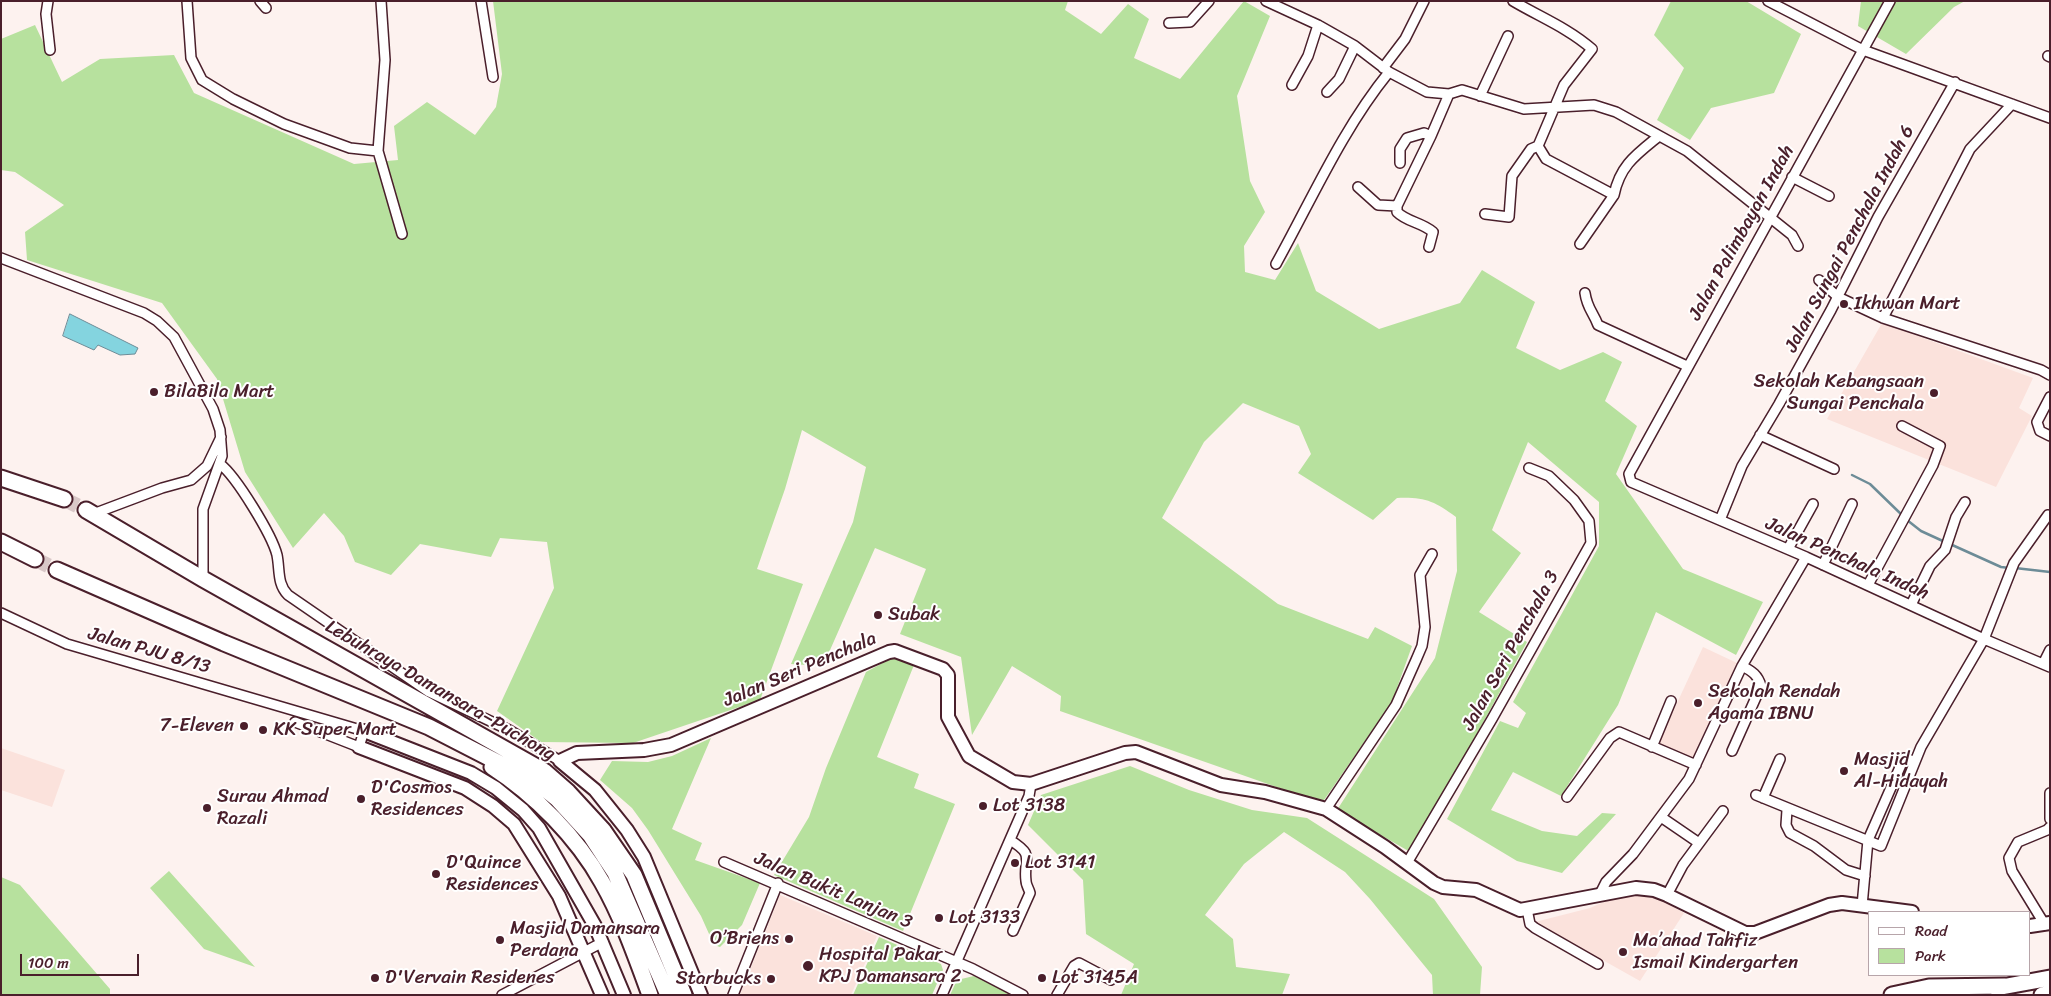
<!DOCTYPE html>
<html>
<head>
<meta charset="utf-8">
<style>
	body { margin:0 }
	#map { position:relative; width:2051px; height:996px; overflow:hidden; background:#fdf2ef; font-family:Sriracha,sans-serif }
	canvas { display:block }
	.frame { position:absolute; inset:0; border:2px solid #4a1f2b; pointer-events:none }
	.legend { position:absolute; left:1868px; top:911px; width:162px; height:65px; box-sizing:border-box; background:#fff; border:1px solid #b7a5aa; margin:0; padding:6px 9px; list-style:none; font-size:15px; color:#4a1f2b }
	.legend li { display:flex; align-items:center; gap:10px; height:25px }
	.legend b { width:25px; border:1px solid #b7a5aa }
	.scale { position:absolute; left:20px; top:954px; width:119px; height:22px; box-sizing:border-box; border:2px solid #4a1f2b; border-top:0; padding-left:6px; font-size:15px; line-height:18px; white-space:nowrap; color:#4a1f2b; -webkit-text-stroke:4px #fff; paint-order:stroke }
</style>
</head>
<body>
<div id="map">
<canvas width="2051" height="996"></canvas>
<div class="frame"></div>
<ul class="legend">
<li><b style="height:6px;background:#fff"></b>Road</li>
<li><b style="height:14px;background:#b7e19e"></b>Park</li>
</ul>
<div class="scale">100 m</div>
</div>
<script>
const g = document.querySelector('canvas').getContext('2d');
g.lineJoin = 'round';
function fillPath(path, color) {
  g.fillStyle = color;
  g.fill(path, 'evenodd');
}
function trace(path, color, width, dash) {
  g.strokeStyle = color;
  g.lineWidth = width;
  g.lineCap = dash ? 'butt' : 'round';
  g.setLineDash(dash || []);
  g.stroke(path);
}
function drawText(font, color, halo, rows, align = 'center') {
  g.font = font + ' Sriracha,sans-serif';
  g.lineWidth = 4;
  g.setLineDash([]);
  g.textBaseline = 'middle';
  g.strokeStyle = halo;
  g.fillStyle = color;
  for (const [text, x, y, turn = 0] of rows) {
    g.save();
    g.translate(x, y);
    g.rotate((+turn || 0) * Math.PI / 180);
    g.textAlign = isNaN(turn) ? turn : align;
    if (halo) g.strokeText(text, 0, 0);
    g.fillText(text, 0, 0);
    g.restore();
  }
}
fillPath(new Path2D(`
	M1882,323l151,55 -14,30 13,8 -36,71 -169,-68z
	M1703,647l34,16 -42,98 -37,-17z
	M1,748l64,22 -13,37 -51,-17z
	M1635,894l27,6 22,13 -44,68 -105,-59 55,-14 25,-11z
	M780,895l97,41 -26,59h-111z`), '#fbe2dc');
fillPath(new Path2D(`
	M493,1h575l-3,9 36,24 27,-30 21,15 -15,39 46,21 64,-78 26,15 -33,80 13,85 15,31 -21,34 1,26 30,8 23,-37 18,48 63,38 81,-26 22,-33 53,32 -19,46 44,22 43,-18 19,10 -17,39 32,25 -21,48 67,95 80,33 -27,53 -80,-43 -38,93 -57,91 -48,-24 -22,38 51,21 35,5 25,-23 14,1 -54,59 -45,-12 -70,-42 53,-98 18,7 8,-15 -13,-11 86,-156v-44l-71,-60 -36,88 29,23 -42,59 48,30 -115,211 -75,-43 98,-152 22,-87 -1,-54c-22,-16 -31,-20 -59,-19l-24,22 -75,-47 13,-19 -12,-28 -56,-23 -39,39 -42,76 116,86 90,35 7,-12 37,19 -20,56 -70,101 -262,-92 1,-15 -49,-30 -40,69 -11,-78 -61,-23 26,-65 -51,-21 -52,118 -32,-2 62,-142 13,-55 -64,-37 -17,59 -28,80 46,15 -43,116 -127,43 -92,-1 -44,-31 57,-123 -7,-46 -47,-4 -9,19 -71,-13 -29,31 -36,-13 -11,-26 -20,-23 -31,35 -48,-76 -28,-93 -55,-76 -135,-43 -2,-28 39,-27 -49,-33 -14,-2v-131l34,-14 27,57 38,-23 74,-4 20,38 160,71 44,-4 -4,-34 33,-24 48,33 21,-28 6,-33z
	M1671,1h75l55,33 -27,59 -63,15 -21,32 -33,-20 27,-52 -30,-33z
	M1861,1h104l-11,6 -48,47 -48,-28z
	M892,658l22,7 -37,92 42,17 -5,14 41,16 -52,127 -129,-56 35,-58 17,-49 40,-96z
	M711,738l-39,91 30,14 -7,17 65,23 -18,42 -22,22 -6,-2 -13,-29 -53,-86 -16,-22 -32,-28 12,-19 36,1 24,-6z
	M1130,766l59,24 63,20 55,8 127,81 48,68 -2,28h-47l-1,-20 -62,-76 -25,-27 -61,-40 -40,32 -39,51 28,24 3,28 54,7 -8,21h-161l13,-31 -48,-30 -3,-54 -55,-55 13,-30z
	M169,871l86,96 -51,-18 -54,-61z
	M1,877l19,8 90,104v6h-109z
	M879,937l62,27 2,6 -11,25h-79z
	M974,976l41,19h-65l7,-15z`), '#b7e19e');
const water = new Path2D(`
	M70,314l68,34 -3,6 -15,1 -22,-10 -4,5 -31,-14z`);
fillPath(water, '#84d4df');
trace(water, '#6d8c97', 1);
trace(new Path2D(`
	M1852,475l18,9 33,32
	M1907,520l14,11 24,11
	M1950,544l51,23 9,1
	M2015,568l35,4`), '#6d8c97', 2.5);
trace(new Path2D(`
	M64,499l22,11
	M35,559l22,11`), '#d9c8c8', 15, [15, 8]);
const street = new Path2D(`
	M48,1l-2,13 4,36
	M187,1l4,57 11,22 31,19 51,25 66,24 28,3
	M260,1l6,7
	M381,1l4,59 -7,91 24,83
	M481,1l12,76
	M1266,1l52,24 37,21 34,26 38,20 22,2 13,-4 62,19 70,-4 22,7 71,39 105,84 6,11
	M1513,1c27,16 55,27 79,48l-28,36 -26,61 8,13 68,36 -34,49
	M1768,1l95,49 187,68
	M1890,1l-261,473 2,8 175,75 178,82 66,28
	M1169,23l21,-1 19,-21
	M2048,56l2,1
	M1383,68l22,-29 19,-38
	M1292,85l16,-29 10,-31
	M1327,92l12,-13 16,-33
	M1480,96l28,-60
	M1400,163v-14l7,-11 17,-5 7,3 18,-42
	M1792,177l37,19
	M1358,187l20,18 19,1
	M1614,195c6,-30 23,-41 45,-59
	M1485,214l24,3 3,-41 19,-27 7,-3
	M1429,247l4,-15c-12,-10 -26,-10 -36,-20v-6l34,-70
	M1,258l143,55 13,8 17,16 39,72 7,21 2,26 -19,53v70
	M1276,264c36,-65 66,-134 113,-192
	M1819,280l19,17 45,21 158,52 9,5
	M1585,293c2,15 8,19 13,32l89,41
	M1883,318l87,-169 42,-45
	M2050,397l-13,25 3,9 10,5
	M1760,435l74,34
	M220,464c16,12 52,71 57,91 3,15 0,29 11,40l141,97 80,38 51,31
	M93,514l69,-26 29,-8 16,-14 14,-29
	M1720,520l22,-54 37,-62 52,-94 47,-93 77,-135
	M1788,549l25,-45
	M1823,565l29,-61
	M1868,585l65,-120 7,-19 -38,-20
	M1911,605l19,-39 15,-16 11,-33 9,-15
	M1,613l66,31 297,87 -5,16 -64,-25
	M2043,664l7,-14
	M1652,747l19,-46
	M1732,751l29,-65c-3,-11 -9,-15 -19,-20
	M2050,793v26
	M1756,795l125,51 40,-99 63,-108 30,-76 34,-48
	M1567,797l43,-59 9,-6 77,33
	M1763,798l17,-39
	M1326,809l70,-104 20,-45 6,-14 3,-19 -5,-52 12,-21
	M1787,810l-1,15 4,8 24,13 32,24 19,6
	M1661,817l38,26
	M1010,840c26,16 13,18 16,41 0,4 3,8 4,12l-17,38
	M724,862l249,107 50,26
	M1407,863l85,-144 99,-176 -2,-22 -15,-21 -25,-24 -20,-8
	M1667,895l16,-30 40,-54
	M1599,896l7,-14 27,-28 56,-75 53,-113 64,-109
	M1862,906l6,-66 36,-82 10,3
	M1527,909l3,15 5,4 63,36
	M2045,925l-33,-54 -3,-13 9,-16 29,-12 3,-3
	M502,995l101,-53
	M733,995l45,-112
	M942,995l87,-199 2,-12
	M1057,995l17,-29 5,-3 32,17`);
const secondary = new Path2D(`
	M364,731l107,42 25,15 27,22 16,18 56,98 29,69
	M359,747l106,41 28,18 21,18 45,72 43,99
	M2030,926l20,-3
	M701,995l-57,-138 -17,-27 -32,-40 -35,-29 17,-8 67,-3 27,-5 218,-93 6,-1 48,18 5,6v42l21,39 44,26 18,2 94,-31 11,-1 85,33 44,7 61,17 59,38 49,36 9,4 33,3 44,20 116,-22 18,2 13,5 78,38h10l74,-28 13,-2 70,9`);
const highway = new Path2D(`
	M1,478l63,21
	M86,510l117,69 341,192 24,21 35,38 31,45 50,120
	M1,542l34,17
	M57,570l167,73 205,84 107,55 21,17 33,36 25,38 53,122
	M492,767c43,28 85,70 110,115 20,35 34,75 48,113
	M1996,988l54,-10
	M1892,995l37,-8 76,-1
	M2042,995l8,-2`);
trace(street, '#4a1f2b', 12);
trace(secondary, '#4a1f2b', 16);
trace(highway, '#4a1f2b', 19);
trace(street, '#fff', 9);
trace(secondary, '#fff', 12);
trace(highway, '#fff', 15);
for (const [x, y, r, color] of [
	[1844,304,5,"#4a1f2b"],
	[154,392,5,"#4a1f2b"],
	[1934,393,5,"#4a1f2b"],
	[878,615,5,"#4a1f2b"],
	[1698,703,5,"#4a1f2b"],
	[244,726,5,"#4a1f2b"],
	[263,730,5,"#4a1f2b"],
	[1844,771,5,"#4a1f2b"],
	[361,799,5,"#4a1f2b"],
	[983,806,5,"#4a1f2b"],
	[207,808,5,"#4a1f2b"],
	[1015,863,5,"#4a1f2b"],
	[436,874,5,"#4a1f2b"],
	[939,918,5,"#4a1f2b"],
	[789,939,5,"#4a1f2b"],
	[500,940,5,"#4a1f2b"],
	[1623,952,5,"#4a1f2b"],
	[808,966,6,"#4a1f2b"],
	[375,978,5,"#4a1f2b"],
	[1042,978,5,"#4a1f2b"],
	[771,979,5,"#4a1f2b"]
]) {
  const dot = new Path2D();
  dot.arc(x, y, r, 0, 2 * Math.PI);
  g.fillStyle = color;
  g.fill(dot);
  trace(dot, '#fff', 2);
}
drawText('19px', '#4a1f2b', '#fff', [
	["Jalan Palimbayan Indah",1742,233,-61],
	["Jalan Sungai Penchala Indah 6",1850,239,-62],
	["Jalan Penchala Indah",1847,559,24],
	["Jalan PJU 8/13",149,651,16],
	["Jalan Seri Penchala 3",1511,651,-61],
	["Jalan Seri Penchala",800,670,-23],
	["Lebuhraya Damansara–Puchong",440,691,30],
	["Jalan Bukit Lanjan 3",833,891,23]
]);
drawText('19px', '#4a1f2b', '#fff', [
	["Ikhwan Mart",1854,304],
	["Sekolah Kebangsaan",1924,382,"right"],
	["Sungai Penchala",1924,404,"right"],
	["BilaBila Mart",164,392],
	["Subak",888,615],
	["Sekolah Rendah",1708,692],
	["Agama IBNU",1708,714],
	["7-Eleven",234,726,"right"],
	["KK Super Mart",273,730],
	["Masjid",1854,760],
	["Al-Hidayah",1854,782],
	["D'Cosmos",371,788],
	["Residences",371,810],
	["Surau Ahmad",217,797],
	["Razali",217,819],
	["Lot 3138",993,806],
	["D'Quince",446,863],
	["Residences",446,885],
	["Lot 3141",1025,863],
	["Lot 3133",949,918],
	["Masjid Damansara",510,929],
	["Perdana",510,951],
	["O’Briens",779,939,"right"],
	["Ma’ahad Tahfiz",1633,941],
	["Ismail Kindergarten",1633,963],
	["Hospital Pakar",819,955],
	["KPJ Damansara 2",819,977],
	["D'Vervain Residenes",385,978],
	["Lot 3145A",1052,978],
	["Starbucks",761,979,"right"]
], 'left');
</script>
</body>
</html>
